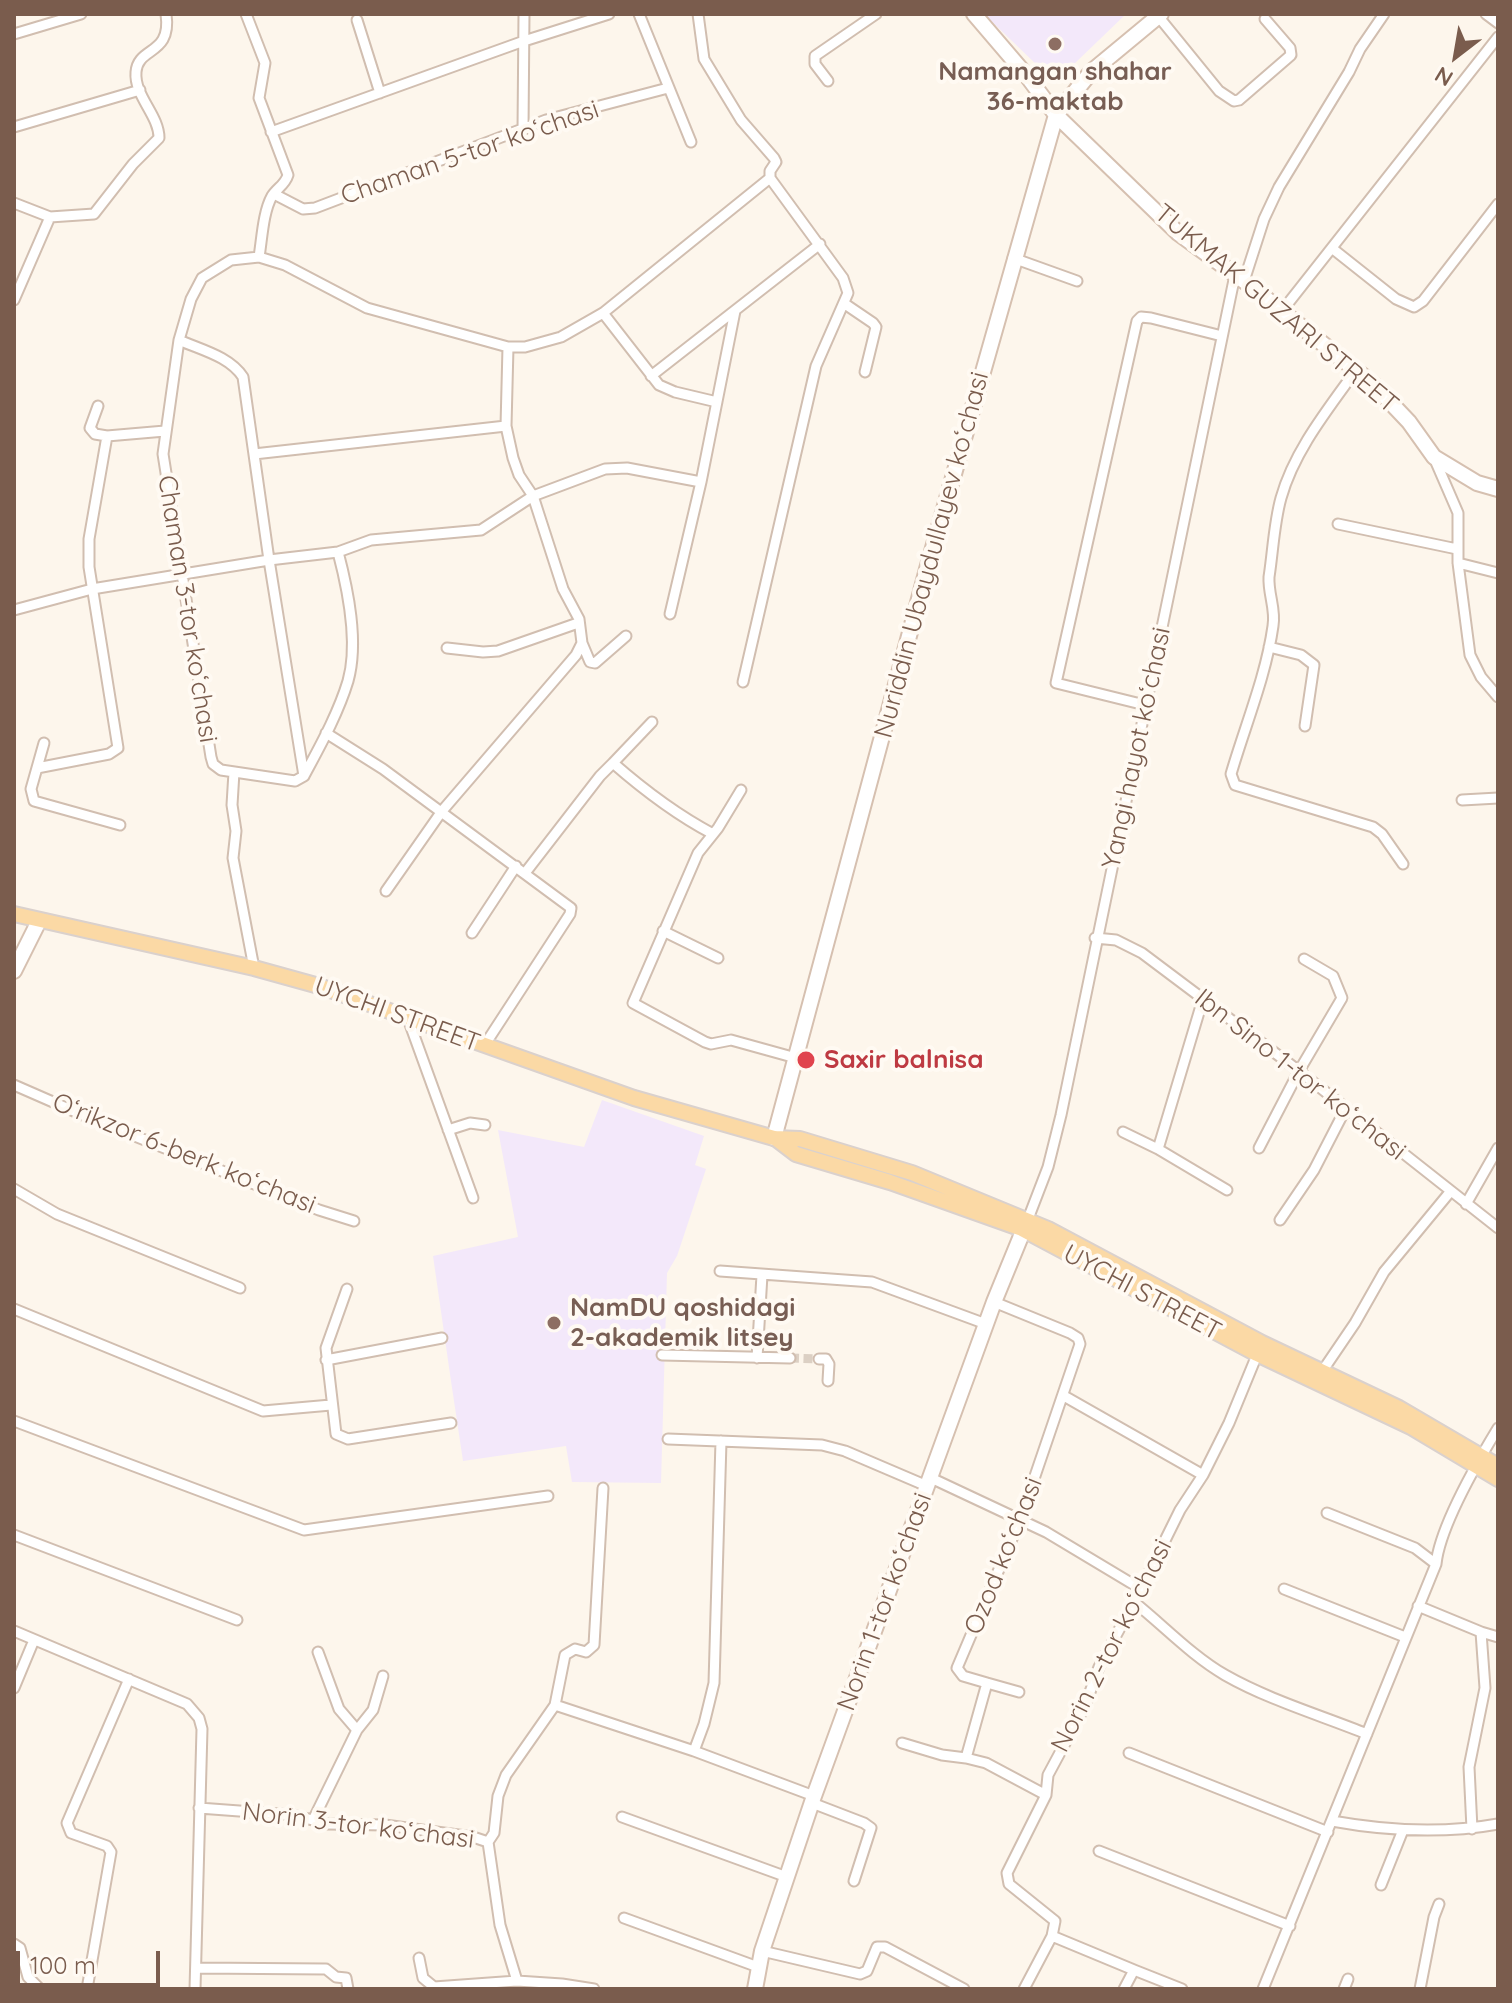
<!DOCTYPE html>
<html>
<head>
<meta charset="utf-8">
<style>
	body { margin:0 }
	#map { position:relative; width:1512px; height:2003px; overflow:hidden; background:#fdf6ec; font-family:Quicksand,sans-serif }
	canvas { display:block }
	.frame { position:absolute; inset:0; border:16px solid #7a5c4d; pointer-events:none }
	.north { position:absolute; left:1416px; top:16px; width:80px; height:80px; -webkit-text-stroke:6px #fffaf3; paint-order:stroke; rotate:211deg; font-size:22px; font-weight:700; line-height:32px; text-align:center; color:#7a5c4d }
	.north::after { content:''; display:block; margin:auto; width:28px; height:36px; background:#7a5c4d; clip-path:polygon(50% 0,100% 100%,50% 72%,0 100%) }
	.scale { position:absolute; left:16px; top:1951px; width:144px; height:36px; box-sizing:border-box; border:4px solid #7a5c4d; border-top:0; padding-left:10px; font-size:24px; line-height:28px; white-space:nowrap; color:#7a5c4d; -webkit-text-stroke:6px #fffaf3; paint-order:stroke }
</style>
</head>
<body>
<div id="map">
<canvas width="1512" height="2003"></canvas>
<div class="frame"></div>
<div class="north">N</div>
<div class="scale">100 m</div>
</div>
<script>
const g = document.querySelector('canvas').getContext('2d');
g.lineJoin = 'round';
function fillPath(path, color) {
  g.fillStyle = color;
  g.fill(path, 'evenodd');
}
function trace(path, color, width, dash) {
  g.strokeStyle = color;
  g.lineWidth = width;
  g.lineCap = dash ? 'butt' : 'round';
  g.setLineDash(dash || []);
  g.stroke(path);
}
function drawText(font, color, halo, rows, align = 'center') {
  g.font = font + ' Quicksand,sans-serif';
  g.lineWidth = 8;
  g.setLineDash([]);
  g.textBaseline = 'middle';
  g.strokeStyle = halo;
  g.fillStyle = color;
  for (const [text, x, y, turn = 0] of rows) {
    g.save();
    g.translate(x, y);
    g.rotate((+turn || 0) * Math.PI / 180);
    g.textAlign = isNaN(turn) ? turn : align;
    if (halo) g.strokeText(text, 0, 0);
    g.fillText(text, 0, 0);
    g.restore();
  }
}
fillPath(new Path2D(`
	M984,14h142l-54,52 -33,1z
	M602,1100l102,36 -9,29 11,4 -29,87 -10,17 -6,210 -89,-1 -6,-36 -103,15 -12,-80 -18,-125 85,-19 -20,-107 86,17z`), '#f3e8fa');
trace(new Path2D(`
	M790,1358l29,1`), '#dcd0c4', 9, [9, 4.5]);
const street = new Path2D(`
	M246,14l19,49 -6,35 29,77c-3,10 -11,13 -16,21 -9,16 -10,43 -13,61
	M639,14l52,128
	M1486,14l12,9
	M1158,16l61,75 15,10 5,-1 52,-45 -1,-7 -25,-29
	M357,20l23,73
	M14,34l67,-20
	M828,81l-13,-17v-8l61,-42
	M14,127l126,-37
	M523,130l1,-116
	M271,132l253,-91 85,-27
	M274,194l29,15 12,-1 231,-88 122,-32
	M14,203l36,14
	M1333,249l63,50 18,8 9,-6 75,-97
	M1013,258l64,23
	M1244,281l20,-62 15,-32 70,-115 11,-23 24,-35
	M14,300l36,-83 44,-3 39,-50 26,-26c0,-23 -25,-42 -23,-66 2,-26 36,-16 30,-58
	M845,304l28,19 3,4 -11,45
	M1282,311l216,-274
	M603,313l56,72 16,7 42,10
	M179,340c22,10 50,16 64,37l26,183 35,216 -9,5 -74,-11 -8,-6 -2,-7 -48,-303 16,-114 12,-41 11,-21 29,-18 28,-3 26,8 82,43 141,39h17l36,-10 42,-24 167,-135v-7l6,-9 -2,-4 -33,-38 -37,-61 -6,-45
	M1356,370c-28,39 -62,81 -75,128 -7,25 -8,53 -12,79 -1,17 7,32 4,49 -7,50 -28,100 -42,148l4,11 138,42 9,7 21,30
	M651,376l169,-132
	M98,406l-8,22 5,6 12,2
	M254,454l252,-28
	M1435,460l23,53v50l12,92 11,22 17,20
	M1338,524l119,25
	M1458,563l40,10
	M14,610l78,-21 177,-29 69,-8 33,-12 110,-10 52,-34 72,-27 22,-1 74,14
	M670,614l31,-132 34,-171
	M582,643l8,19 5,1 31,-27
	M1269,647l32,8 13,10 -9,61
	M447,648l36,4 15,-1 80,-28
	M743,682l73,-316 32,-73 -5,-15 -73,-100
	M1145,705l-89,-22 81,-362 4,-4 10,1 71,18
	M326,733l57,36 188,139 -1,6 -86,132
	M44,743l-13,46 3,12 86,24
	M613,763l39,-41
	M37,768l72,-14 9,-6 -29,-181v-28l18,-103 58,-5
	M234,772l-2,33 4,26 -3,27 21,110
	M304,776c16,-30 34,-62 44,-95 11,-39 0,-91 -10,-129
	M741,790l-23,38 -20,25 -65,150 72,39 6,2 20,-4 65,18
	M1462,800l36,-2
	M525,873l75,-97 13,-13c32,28 62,51 100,71
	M386,891l56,-80 134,-156 6,-12 -3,-24 -16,-30 -30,-93 -14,-21 -6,-17 -7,-32 2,-79
	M663,931l55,27
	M472,933l44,-67
	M1095,938l21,2 26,13 157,118 199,157
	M1203,999l-45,150 69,41
	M407,1016l66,182
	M14,1085l71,31 234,94 35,11
	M448,1130l22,-7 15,2
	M1123,1132l35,17
	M1259,1148l40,-77 43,-73 -9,-22 -29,-17
	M14,1189l43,25 183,74
	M1466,1204l32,-56
	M1028,1219l20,-52 13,-52 174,-840
	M1280,1220l34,-50 32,-62
	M720,1271l152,11 114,42
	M347,1289l-21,59 10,86 12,5 103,-16
	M994,1302l76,31 8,5 2,6 -60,176 -63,148 6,8 24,7 -21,75 20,5 60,32
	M14,1309l249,102 68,-6
	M662,1355l128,3
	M757,1358l5,-83
	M819,1359h7l3,5 -1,17
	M326,1360l116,-22
	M1319,1376l36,-53 29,-51 66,-80
	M1064,1396l139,79
	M14,1421l290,109 244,-34
	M668,1439l154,6 23,6 82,35
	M931,1478l115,54 95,57
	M1327,1513l88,35 21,16
	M14,1535l223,85
	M1284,1589l121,48
	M1134,1602c30,24 58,54 91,73 44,25 95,40 142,59
	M1418,1606l63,26 4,56 -16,79 3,62
	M14,1631l173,73 12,14 3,11 -7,260
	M1481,1632l17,5
	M987,1683l32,9
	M14,1688l20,-48
	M555,1705l139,46 120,45
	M357,1730l16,-20 10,-34
	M902,1743l40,12 24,3
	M694,1751l10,-27 10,-41 7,-242
	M1129,1753l199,79
	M812,1803l52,20 7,5 -17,53
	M199,1808l94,7 35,9 57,1 88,12 15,5 12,83 17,56 45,3 32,5
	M622,1817l165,60
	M314,1818l43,-88 -18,-21 -21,-57
	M1332,1821c55,10 111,13 166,3
	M488,1842l6,-9 4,-37 8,-21 49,-70 10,-50 10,-6 11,3 8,-7 9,-157
	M1099,1851l191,75
	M1381,1885l22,-55
	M624,1918l134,49
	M1052,1936l82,34 -10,19
	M14,1944l6,4 8,29 12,12
	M762,1951l98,23 7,-3 10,-24h8l79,42
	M419,1958l4,20 11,9 83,-6
	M196,1968l130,1 10,8 10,1 2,11
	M1134,1970l48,19
	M87,1989l24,-137 -4,-6 -36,-13 -4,-10 62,-144
	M1024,1989l28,-53 3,-15 -46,-37 -2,-11 39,-78 2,-20 37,-69 14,-39 42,-78 39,-79 23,-35 26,-52 30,-73
	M1263,1989l173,-425c4,-37 42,-103 62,-136
	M1344,1989l4,-10
	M1420,1989l14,-72 5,-13`);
const secondary = new Path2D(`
	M974,14l53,62 29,39 122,118 66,48 128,102 37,39 25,35 43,26 21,6
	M14,971l25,-50
	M774,1138l153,-569 129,-454 35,-43 70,-58
	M755,1989l7,-38 52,-155 180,-494 34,-83`);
const primary = new Path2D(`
	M14,914l240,54 65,18 315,112 140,40 26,1 112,34 136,56 214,114 137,65 99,58
	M775,1138l21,16 94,28 132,47 235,125 154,73 87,52`);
trace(street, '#d1beb0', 13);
trace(secondary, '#d6c0b0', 18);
trace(primary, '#dad1cd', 18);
trace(street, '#fff', 9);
trace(secondary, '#fff', 14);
trace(primary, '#fbd9a5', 14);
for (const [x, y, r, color] of [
	[1055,44,8,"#8d6e63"],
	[806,1060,10,"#e0444e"],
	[554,1323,8,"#8d6e63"]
]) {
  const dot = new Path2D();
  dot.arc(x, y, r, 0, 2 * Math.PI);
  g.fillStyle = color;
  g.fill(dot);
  trace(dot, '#fffaf3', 3);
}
drawText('bold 26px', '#785e54', '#fffaf3', [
	["Namangan shahar",1055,72],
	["36-maktab",1055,102],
	["NamDU qoshidagi",570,1308,"left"],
	["2-akademik litsey",570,1338,"left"]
]);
drawText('26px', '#7a5c4d', '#fffaf3', [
	["Chaman 5-tor koʻchasi",470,153,-19],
	["TUKMAK GUZARI STREET",1276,309,40],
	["Nuriddin Ubaydullayev koʻchasi",932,555,-75],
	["Chaman 3-tor koʻchasi",187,609,81],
	["Yangi hayot koʻchasi",1137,748,-78],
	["UYCHI STREET",397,1015,20],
	["Ibn Sino 1-tor koʻchasi",1300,1075,38],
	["Oʻrikzor 6-berk koʻchasi",184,1154,22],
	["UYCHI STREET",1142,1293,28],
	["Ozod koʻchasi",1004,1556,-68],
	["Norin 1-tor koʻchasi",885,1602,-70],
	["Norin 2-tor koʻchasi",1112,1646,-63],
	["Norin 3-tor koʻchasi",358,1826,7]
]);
drawText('bold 26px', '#be3a42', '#fffaf3', [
	["Saxir balnisa",824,1060]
], 'left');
</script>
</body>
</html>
